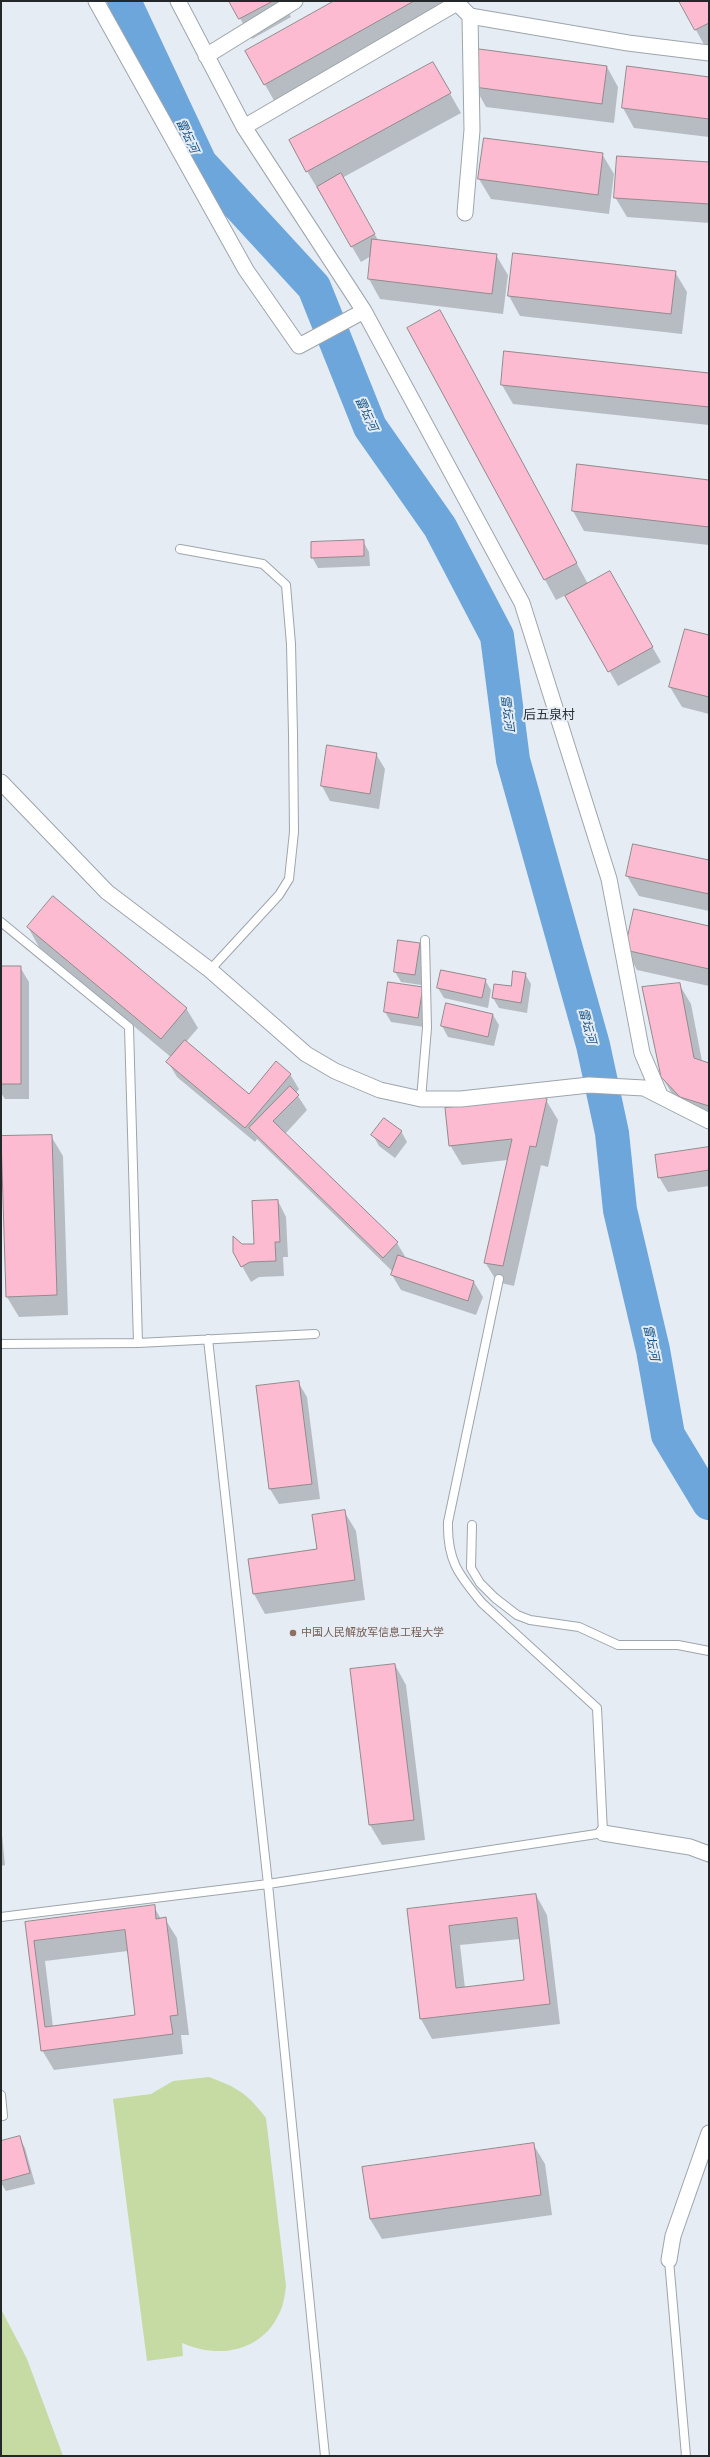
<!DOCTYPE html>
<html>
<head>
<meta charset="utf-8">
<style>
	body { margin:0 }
	#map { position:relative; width:710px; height:2457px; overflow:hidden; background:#e5ecf4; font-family:Rubik,sans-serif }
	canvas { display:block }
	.frame { position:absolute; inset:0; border:2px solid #242729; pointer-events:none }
</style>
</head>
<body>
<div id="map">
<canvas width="710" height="2457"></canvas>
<div class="frame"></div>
</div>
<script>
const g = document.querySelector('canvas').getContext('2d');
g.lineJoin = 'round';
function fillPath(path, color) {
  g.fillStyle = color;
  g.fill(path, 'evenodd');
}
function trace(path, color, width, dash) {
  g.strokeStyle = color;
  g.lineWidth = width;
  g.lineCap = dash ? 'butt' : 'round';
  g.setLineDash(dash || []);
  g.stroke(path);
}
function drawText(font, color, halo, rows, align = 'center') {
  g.font = font + ' Rubik,"Noto Sans SC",sans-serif';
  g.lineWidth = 4;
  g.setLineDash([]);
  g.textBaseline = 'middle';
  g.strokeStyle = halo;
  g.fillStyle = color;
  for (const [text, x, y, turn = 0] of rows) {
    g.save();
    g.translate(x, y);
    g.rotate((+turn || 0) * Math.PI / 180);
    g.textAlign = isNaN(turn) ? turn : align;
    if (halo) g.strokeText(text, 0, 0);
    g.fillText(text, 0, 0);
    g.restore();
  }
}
fillPath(new Path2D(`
	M209,2077c29,11 38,16 57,41l20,168c-1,7 -2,15 -4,21 -16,44 -61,53 -100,36l1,13 -36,5 -34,-262 38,-5 22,-13z
	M1,2309l26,50 36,97h-62z`), '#c6dba4');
fillPath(new Path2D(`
	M230,1h53l8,16 -39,22z
	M337,1h116l-177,103 -30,-53z
	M680,1h29v48l-2,1z
	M607,67l11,20 -4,36 -128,-16 -11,-20z
	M709,78v59l-75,-9 -11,-20z
	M444,83l17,30 -119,65 36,62 118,15 12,20 -5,39 -123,-15 -11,-20 2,-23 -10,6 -54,-91z
	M602,154l12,20 -5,40 -118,-15 -12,-20z
	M709,163v60l-82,-6 -12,-20z
	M675,272l12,20 -5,42 -162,-18 -11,-20z
	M408,328l43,3 137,253 21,-12 52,90 -43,24 -52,-91 -10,5z
	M709,374v51l-196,-21 -11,-19z
	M709,481v64l-125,-14 -11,-20z
	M363,541l6,11 1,14 -52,2 -6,-11z
	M709,636v78l-27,-7 -12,-20z
	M376,754l9,15 -6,40 -49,-8 -8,-15z
	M709,861v50l-70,-15 -12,-20z
	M28,927l158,81 12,20 -12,14 64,53 40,-21 9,15 -3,4 11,17 -22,24 112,109 9,15 68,24 9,15 -7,18 -75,-25 -9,-15 1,-3 -136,-133 -2,3 -78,-65 -9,-15 4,-4 -133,-111z
	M709,927v59l-72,-16 -11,-20z
	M419,944l6,10 -4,31 -20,-3 -6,-10z
	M1,967h19l9,15v117h-24l-4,-6z
	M525,974l6,10 -4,29 -28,-5 -6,-10 19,-10z
	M485,980l6,10 -3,18 -44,-10 -6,-10z
	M389,983l34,5 1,39 -33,-5 -6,-10z
	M679,984l12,20 11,57 7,3v58l-35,-25 -12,-20z
	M447,1004l46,11 6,10 -5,21 -46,-9 -6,-11z
	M546,1100l12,20 -10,47 -7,-2 -27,121 -17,-4 -12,-20 23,-102 -46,5 -12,-20z
	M401,1131l6,11 -12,16 -16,-12 -6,-11z
	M51,1136l12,20 5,159 -49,2 -12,-20 -5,-160z
	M709,1148v38l-41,6 -9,-15z
	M278,1201l8,16 2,40h-5l1,19 -25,1 -8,5 -17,-30 21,-7z
	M298,1382l9,15 13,102 -41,5 -9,-15z
	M344,1511l12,20 9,69 -100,14 -11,-20 64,-44z
	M395,1665l11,20 19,155 -43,5 -12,-20 -18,-155z
	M1,1825l4,40 -4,1z
	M536,1895l11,20 13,109 -128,15 -11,-20 -13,-109zM520,1939l5,42 -60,7 -5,-43z
	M154,1907l7,12h4l12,19 12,97h-8l2,19 -129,16 -12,-20 -16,-127zM128,1951l8,65 -83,11 -8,-66z
	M19,2137l6,11 10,36 -29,7 -5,-8v-41z
	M533,2144l12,20 7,51 -170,24 -12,-20z`), '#0003');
trace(new Path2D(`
	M124,1l76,162 114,124 56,140 70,100 57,109 16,124 80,285 19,88 8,77 33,140 15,85 41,68`), '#6da6db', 34);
const building = new Path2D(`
	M229,1h44l-34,18z
	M334,1h80l-150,84 -19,-34z
	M679,1h30v22l-14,7z
	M479,49l128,17 -5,38 -128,-17z
	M433,62l18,31 -145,79 -17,-32z
	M627,66l82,11v42l-87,-11z
	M484,138l119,15 -5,42 -120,-16z
	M617,156l92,6v42l-95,-6z
	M341,173l34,61 -24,13 -34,-60z
	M372,239l125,15 -5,40 -124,-15z
	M513,253l163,18 -5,43 -163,-18z
	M440,310l137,253 -33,17 -137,-252z
	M504,351l205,22v34l-208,-22z
	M577,464l132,16v47l-137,-16z
	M364,540v16l-53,2v-16z
	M610,571l43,76 -45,25 -43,-76z
	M685,629l24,6v62l-40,-10z
	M327,745l50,8 -7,41 -49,-8z
	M633,844l76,16v34l-83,-18z
	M53,896l134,112 -26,31 -134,-112z
	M634,909l75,17v43l-84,-19z
	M398,940l22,3 -5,32 -21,-3z
	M1,966h20v118h-20z
	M441,970l45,9 -4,19 -45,-10z
	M513,971l13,2 -5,30 -29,-5 2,-14 17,2z
	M388,982l35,5 -5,31 -34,-6z
	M680,983l14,75 15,5v43l-29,-9 -19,-20 -19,-90z
	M446,1003l47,11 -5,23 -47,-11z
	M185,1040l64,54 27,-33 15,13 -46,54 -79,-66z
	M290,1086l9,9 -26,26 125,121 -15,16 -134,-130z
	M544,1097l3,2 -11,48 -6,-1 -27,120 -19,-3 28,-124 -63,7 -4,-38z
	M384,1118l18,13 -13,17 -18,-13z
	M52,1135l5,160 -51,2 -5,-161z
	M709,1147v23l-51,8 -3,-23z
	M278,1200l2,42h-5l1,19 -26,1 -9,5 -8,-15v-16l9,8h12l-2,-43z
	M398,1255l76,26 -6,20 -77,-26z
	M299,1381l13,103 -43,5 -13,-103z
	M345,1510l10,70 -102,14 -5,-35 69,-10 -5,-34z
	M395,1664l19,156 -45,5 -19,-156z
	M536,1894l14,110 -130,15 -13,-110zM517,1918l7,62 -68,8 -7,-62z
	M155,1905l1,14 10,-2 12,98 -8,1 3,18 -132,17 -16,-129zM125,1930l10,85 -90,12 -11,-86z
	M20,2136l10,37 -29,8v-40z
	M534,2143l7,52 -171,24 -8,-52z`);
fillPath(building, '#fcbbd0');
trace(building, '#93898c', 1);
const service = new Path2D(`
	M180,549l83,15 23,21 5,59 2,90 1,98 -5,47 -10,16 -69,75
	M1,922l128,105 9,316
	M421,1099l6,-71 -2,-88
	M208,1339l60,545 57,572
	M1,1344l137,-1 177,-9
	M472,1525l-1,43 9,15 15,15 22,17 13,5 49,7 39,18h60l31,6
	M1,1917l267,-33 335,-51 -6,-125 -115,-105c-24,-29 -35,-43 -34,-81l51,-243
	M1,2095l2,21
	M669,2260l17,196`);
const minor = new Path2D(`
	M96,1l150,269 53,76 65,-35
	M178,1l66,126 120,184 158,292 87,276 33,174 18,42
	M206,56l89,-55
	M244,127l213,-124 13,13 158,27 81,10
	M465,213l7,-83 -2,-114
	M1,782l106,110 103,78 96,84 29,17 45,19 41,9h40l128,-14 55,3 65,33
	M603,1833l87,14 19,7
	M669,2260l4,-24 36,-103`);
trace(service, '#9ea5ac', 10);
trace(minor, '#9ea5ac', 17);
trace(service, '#fff', 8);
trace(minor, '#fff', 15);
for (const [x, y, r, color] of [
	[293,1633,4,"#8d6e63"]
]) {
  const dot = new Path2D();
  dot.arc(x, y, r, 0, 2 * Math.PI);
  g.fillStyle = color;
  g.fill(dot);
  trace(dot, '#e5ecf4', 1.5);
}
drawText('11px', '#785e54', '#e5ecf4', [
	["中国人民解放军信息工程大学",301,1633]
], 'left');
drawText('italic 12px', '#195689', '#e5ecf4', [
	["雷坛河",187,136,65],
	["雷坛河",366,414,65],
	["雷坛河",507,713,83],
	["雷坛河",587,1026,75],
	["雷坛河",651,1343,78]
]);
drawText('13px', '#292f34', '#e5ecf4', [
	["后五泉村",549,715]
]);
</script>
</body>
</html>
